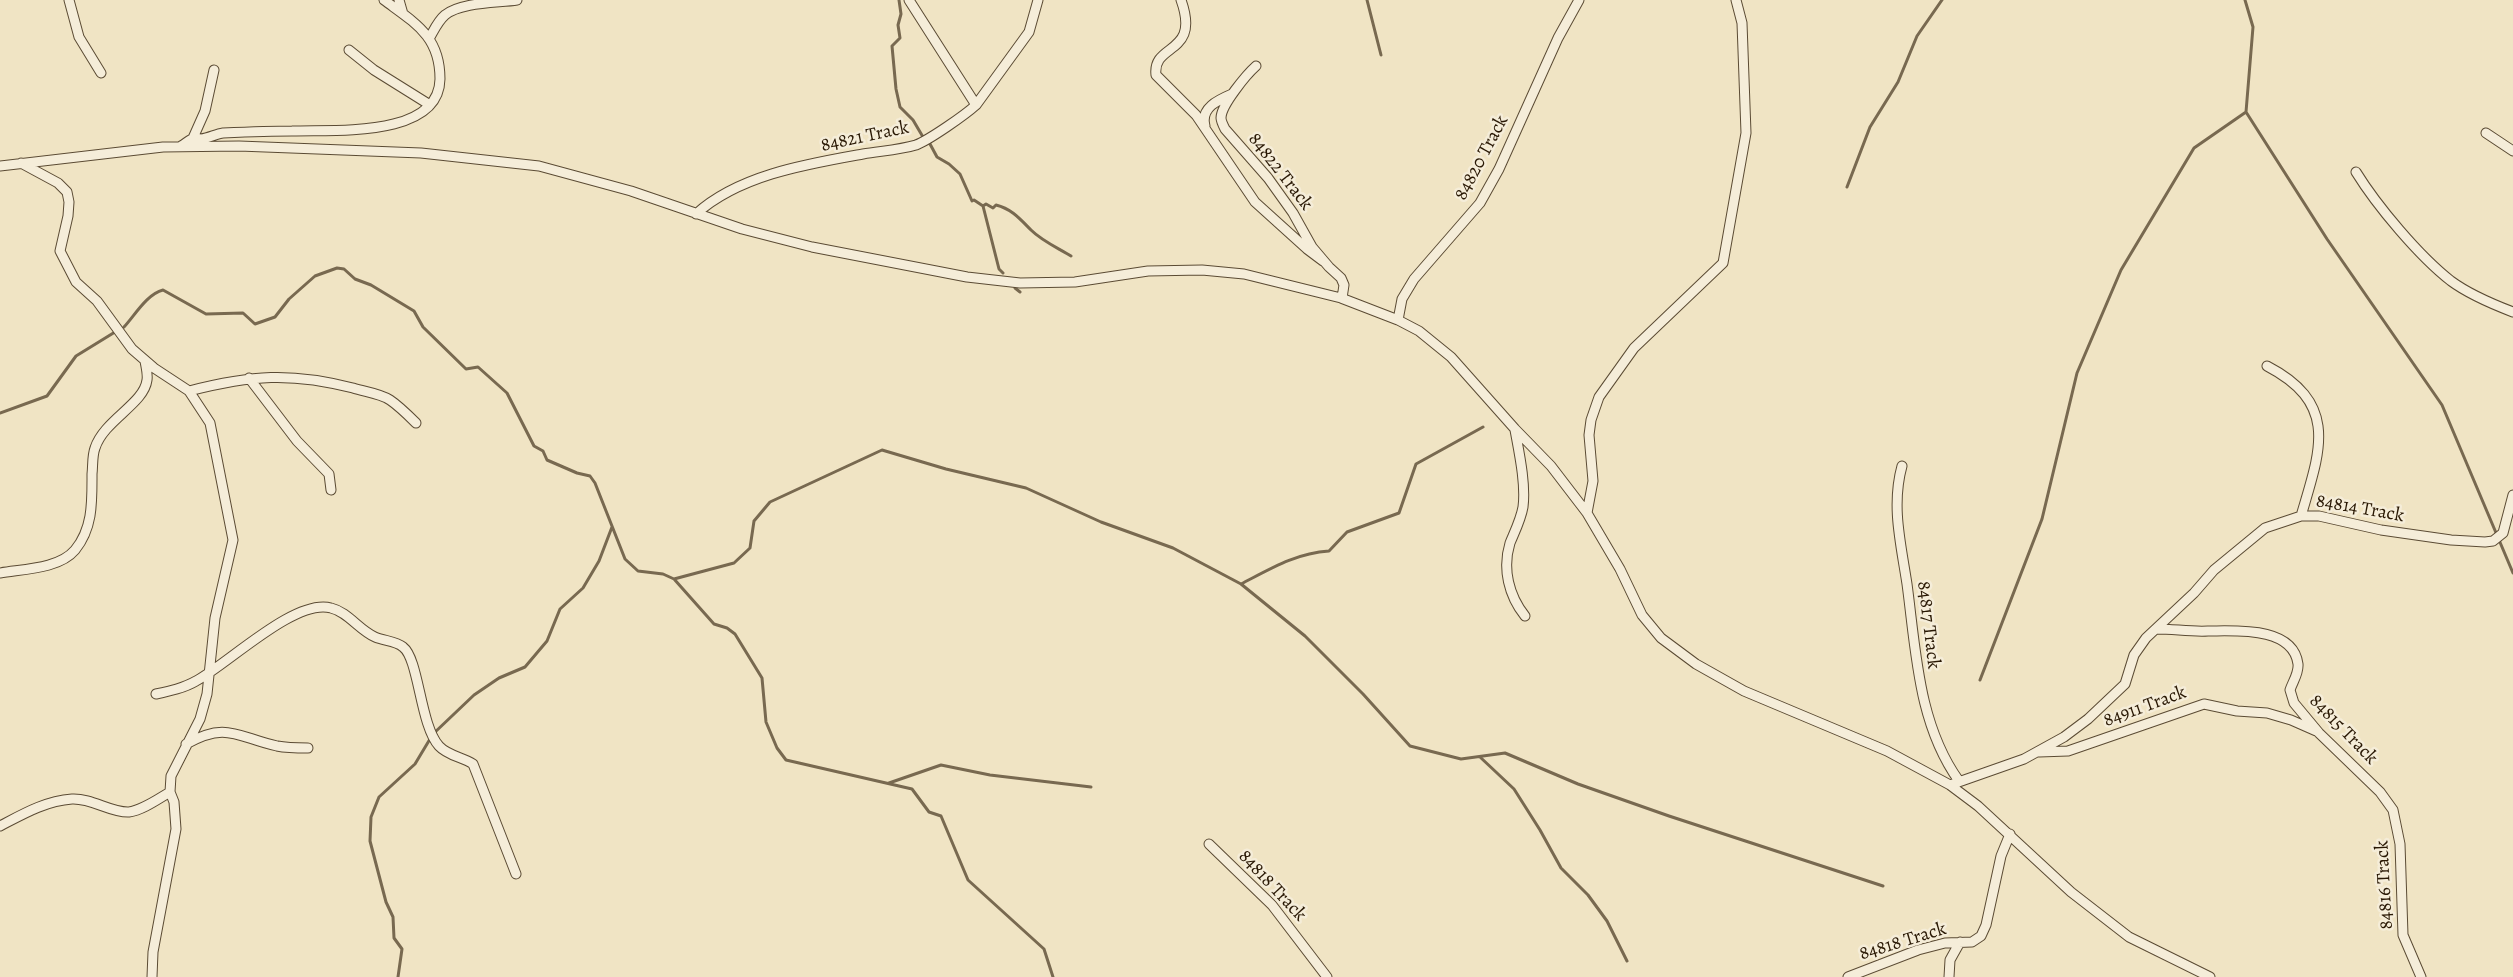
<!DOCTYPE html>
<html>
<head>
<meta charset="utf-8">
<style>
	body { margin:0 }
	canvas { display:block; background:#f0e4c4 }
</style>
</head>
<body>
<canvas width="2513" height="977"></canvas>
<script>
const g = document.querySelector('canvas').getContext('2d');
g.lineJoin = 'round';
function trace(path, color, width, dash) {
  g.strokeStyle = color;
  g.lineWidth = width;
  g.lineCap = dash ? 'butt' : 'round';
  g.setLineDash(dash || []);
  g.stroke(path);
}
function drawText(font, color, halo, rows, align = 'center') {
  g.font = font + ' Alegreya,serif';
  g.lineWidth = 5;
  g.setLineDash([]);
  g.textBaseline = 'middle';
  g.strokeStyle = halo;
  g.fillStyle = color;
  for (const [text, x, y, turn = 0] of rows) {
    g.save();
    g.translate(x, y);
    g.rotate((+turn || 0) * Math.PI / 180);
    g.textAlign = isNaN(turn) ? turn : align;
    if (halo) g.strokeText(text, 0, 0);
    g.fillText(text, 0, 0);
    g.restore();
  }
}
trace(new Path2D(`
	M899,0l2,14 -3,11 2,13 -8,8 4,43 4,18 13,13 10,17
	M1367,0l14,55
	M2245,0l8,27 -7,85 81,127 115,166 71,168
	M930,144l7,13 12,7 11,10 12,27 2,-1 9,6 16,63 4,4
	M1847,187l23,-60 28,-45 19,-46 25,-36
	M983,206l3,-2 7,4 3,-3c16,4 24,14 35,25 11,11 27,18 40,26
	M1015,288l5,4
	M124,327c11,-12 23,-33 39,-37l43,24 37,-1 12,11 20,-7 14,-18 26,-23 22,-8 7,1 11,10 16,6 43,26 9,16 43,42 12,-2 29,26 27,53 9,5 4,9 30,13 13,3 5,7 30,76 13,12 25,3 11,5 40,45 13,4 8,6 27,44 4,44 11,26 9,12 126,29 17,23 12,4 27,64 76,69 9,28
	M0,413l47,-17 29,-40 39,-24
	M674,579l60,-16 16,-15 4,-27 16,-19 112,-52 64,19 80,19 75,34 72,26 68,36 64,52 58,58 47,52 51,13 44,-6 73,31 91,32 214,70
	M1241,584c29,-15 55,-31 88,-33l18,-19 52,-19 17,-49 67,-37
	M1980,680l62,-161 35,-146 44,-103 73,-122 52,-36
	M1480,757l34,32 26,41 21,38 27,27 19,26 20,40
	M889,783l52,-18 49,10 101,12
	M398,977l4,-28 -8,-11 -1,-21 -7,-15 -16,-61 1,-24 8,-20 36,-33 18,-30 41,-39 25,-17 26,-11 22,-26 13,-32 23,-21 16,-27 13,-34`), '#786950', 3);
const minor = new Path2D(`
	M69,0l10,37 22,36
	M399,0l4,14
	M909,0l67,105
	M1181,0c20,56 -29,42 -25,75l40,40 59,87 52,47 16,12
	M430,37c4,-7 8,-16 15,-22 16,-13 53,-12 72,-15
	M349,50l25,20 56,35
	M1256,66c-9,8 -35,39 -35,52 0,3 2,7 4,11l43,49 25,35 19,34 17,20 12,11 3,7 -2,13
	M1205,126c-5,-18 13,-26 27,-32
	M2486,133l27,18
	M193,138l12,-27 9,-41
	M181,146c4,-2 9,-7 13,-8 2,0 5,1 7,1 8,-1 15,-5 22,-6 23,-1 46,-2 69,-2 39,-2 147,8 148,-52 0,-43 -25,-56 -56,-79
	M21,163l37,20 9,9 2,10 -1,14 -8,35 16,31 21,19 35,48 22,19 35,23 21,32 23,117 -18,78 -8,76 -7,25 -29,57 -1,16 4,10 2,27 -23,123 -1,25
	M0,166l163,-19 76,-1 182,7 118,13 92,25 111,38 70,18 155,30 53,6 55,-1 73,-11 54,-1 42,4 97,24 57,22 21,11 32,26 64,72 36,37 36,47 33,56 22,46 19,23 35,26 48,27 143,60 63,34 28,21 93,86 58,45 81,40
	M2356,172c21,34 63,84 95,109 19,14 41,23 62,31
	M696,214c43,-39 111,-50 167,-60 17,-3 36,-4 53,-9 13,-5 49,-30 60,-40l53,-73 9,-32
	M1398,320l4,-21 12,-20 66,-76 19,-34 59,-131 21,-38
	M2267,366c73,38 53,85 34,150
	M249,378l48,63 32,33 2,16
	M189,391c62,-16 102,-19 164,-3 12,4 26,5 37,12 9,6 18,15 26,23
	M1515,430c4,22 11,54 8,77 -2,12 -8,24 -13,36 -8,26 -1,53 15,73
	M1902,466c-11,40 -1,78 5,118 9,67 11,140 52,197
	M1587,513l6,-32 -4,-46 2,-15 8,-23 35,-49 89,-85 23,-130 -4,-110 -6,-23
	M0,573c23,-4 59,-4 75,-23 18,-22 17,-48 17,-76 1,-8 0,-18 3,-26 9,-28 49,-44 52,-68 1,-6 -1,-13 -2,-19
	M2157,629c17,0 34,3 51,2 27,0 85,-5 90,33 1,9 -5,17 -8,26l4,13 25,30 61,59 13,18 7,34 3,91 18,42
	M156,694c14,-3 28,-6 40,-13 32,-17 99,-83 135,-73 17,4 28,22 44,29 9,4 21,4 28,10 16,12 17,78 36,99 9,10 24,11 34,18l43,110
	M186,744c41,-23 51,-7 91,2 10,2 20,2 31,2
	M2039,752l29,-1 136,-47 33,7 30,2 24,7 25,11
	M1950,785l74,-26 40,-22 24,-18 37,-35 9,-29 12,-17 48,-45 20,-23 51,-42 36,-12h18l62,14 70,10 34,2 8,-1 10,-8 10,-38
	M0,826c23,-12 45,-25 72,-27 20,-1 39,14 57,13 14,-2 29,-13 41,-20
	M1209,844l63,61 55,72
	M1848,977l70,-27 27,-7 27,-1 9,-6 5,-11 15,-69 9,-22
	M1949,977l1,-17 10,-18`);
trace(minor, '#5b4b34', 11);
trace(minor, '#f5edd9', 9);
drawText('19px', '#291804', '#f5edd9', [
	["84821 Track",865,137,-12],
	["84820 Track",1482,158,-62],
	["84822 Track",1280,172,52],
	["84814 Track",2360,509,10],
	["84817 Track",1928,625,83],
	["84911 Track",2145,707,-20],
	["84815 Track",2343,730,46],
	["84816 Track",2385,885,-93],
	["84818 Track",1272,886,47],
	["84818 Track",1903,942,-17]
]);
</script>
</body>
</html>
